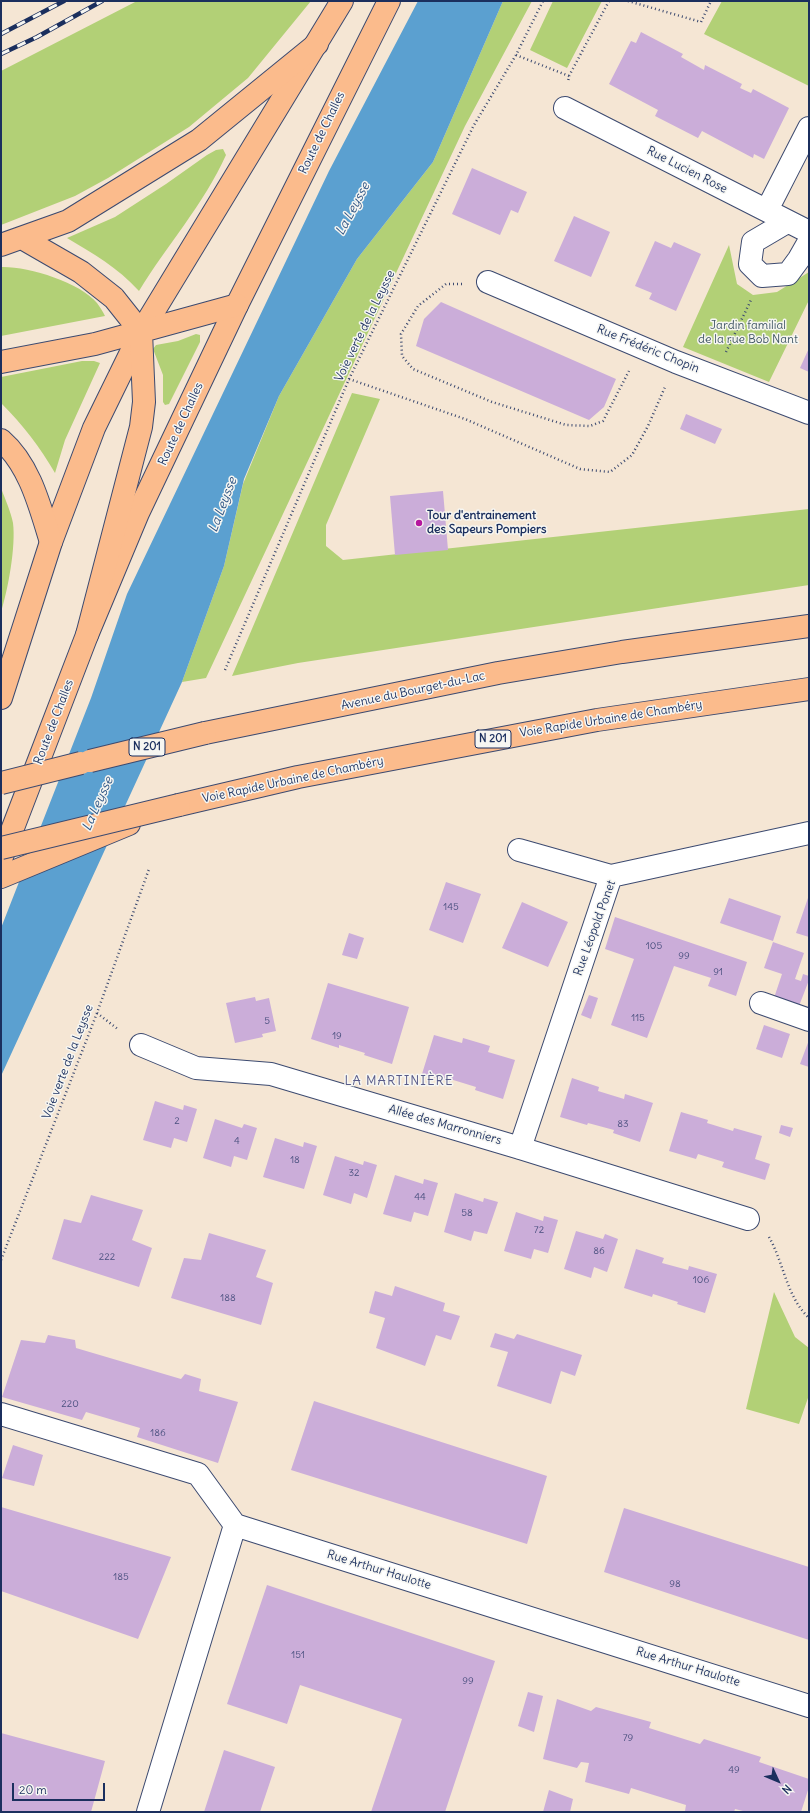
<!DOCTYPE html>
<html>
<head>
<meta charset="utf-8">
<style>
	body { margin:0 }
	#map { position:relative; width:810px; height:1813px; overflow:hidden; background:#f5e6d4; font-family:Delius,sans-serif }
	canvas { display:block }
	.frame { position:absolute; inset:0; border:2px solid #1b2f5e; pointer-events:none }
	.north { position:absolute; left:758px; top:1761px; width:40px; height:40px; -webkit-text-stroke:3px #f6f6f2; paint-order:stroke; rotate:134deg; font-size:11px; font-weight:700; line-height:16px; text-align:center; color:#1b2f5e }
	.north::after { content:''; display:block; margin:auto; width:14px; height:18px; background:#1b2f5e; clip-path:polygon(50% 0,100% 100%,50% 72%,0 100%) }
	.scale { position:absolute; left:12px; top:1783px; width:93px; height:18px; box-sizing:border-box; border:2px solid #1b2f5e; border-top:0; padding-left:5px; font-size:12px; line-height:14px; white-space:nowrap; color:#1b2f5e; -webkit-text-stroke:3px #f6f6f2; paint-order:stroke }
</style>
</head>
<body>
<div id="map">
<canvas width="810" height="1813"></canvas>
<div class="frame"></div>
<div class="north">N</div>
<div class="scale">20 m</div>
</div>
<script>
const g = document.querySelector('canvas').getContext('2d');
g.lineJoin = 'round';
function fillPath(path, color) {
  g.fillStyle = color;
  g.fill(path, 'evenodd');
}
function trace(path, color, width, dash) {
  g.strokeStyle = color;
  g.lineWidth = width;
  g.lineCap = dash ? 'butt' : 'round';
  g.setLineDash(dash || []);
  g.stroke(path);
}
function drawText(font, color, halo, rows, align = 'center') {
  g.font = font + ' Delius,sans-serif';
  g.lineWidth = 3;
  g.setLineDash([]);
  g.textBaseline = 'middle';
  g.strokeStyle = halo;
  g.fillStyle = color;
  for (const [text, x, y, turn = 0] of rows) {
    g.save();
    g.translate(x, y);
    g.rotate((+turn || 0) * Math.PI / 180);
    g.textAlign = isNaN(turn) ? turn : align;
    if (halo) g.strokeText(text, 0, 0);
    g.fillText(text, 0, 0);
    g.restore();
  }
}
fillPath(new Path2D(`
	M137,1h174l-63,77 -59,49 -81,51 -33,18 -74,29v-154z
	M503,1h29l-67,125 -259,552 -24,4 42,-116 19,-82 36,-88 78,-137 76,-97z
	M553,1h49l-35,67 -37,-18z
	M722,1h87v85l-105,-52z
	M223,149l3,6c-22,49 -59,90 -87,136 -22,-24 -45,-37 -72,-53l48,-21 51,-33 41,-29 9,-5z
	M729,245l8,39 16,11 24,-3 32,-20v28l-40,82 -86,-35z
	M1,267c26,-1 79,15 96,36 3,4 6,9 8,13l-104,20z
	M196,334l4,1v7l-31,62 -4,1 -2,-3v-27l-10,-26 3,-4 22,-4z
	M82,361h12l6,2 -35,77 -10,33c-15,-26 -32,-48 -54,-70v-26z
	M352,393l28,6 -54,126v21l17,14 466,-51v76l-511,78 -66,13z
	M1,488c4,11 10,24 12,35 3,23 -5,67 -12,89z
	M774,1292l21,45 14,11v47l-10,29 -53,-15z`), '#b2d076');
fillPath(new Path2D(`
	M418,1h85l-70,161 -76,97 -78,137 -35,83 -20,87 -42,116 -181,394v-148l90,-230 36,-104 202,-423z`), '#5ba0d0');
fillPath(new Path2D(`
	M641,32l42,22 -2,3 23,13 1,-5 37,19 -2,4 11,5 2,-4 36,19 -25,51 -10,-5 -1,4 -51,-27 -4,7 -43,-22 3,-6 -49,-26 22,-43 5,2z
	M472,168l55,24 -9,21 -7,-3 -11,25 -48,-21z
	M574,216l36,16 -19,45 -37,-16z
	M655,241l16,7 3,-6 27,12 -25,57 -27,-12 3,-6 -17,-7z
	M441,302l175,77 -12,28 -15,13 -173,-74 8,-27z
	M809,348v24l-9,-4z
	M686,414l36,15 -7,15 -35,-15z
	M443,491l5,59 -53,5 -5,-59z
	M446,882l35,12 -18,49 -34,-13z
	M809,895v42l-13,-4z
	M729,898l52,18 -8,25 -53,-18z
	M522,902l46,20 -20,45 -46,-19z
	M615,917l132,45 -11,34 -28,-10 3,-8 -37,-12 -27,72 -36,-13 23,-66 -29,-10z
	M349,933l15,5 -7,21 -15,-4z
	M773,942l31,11 -9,26 6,2 2,-7 6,2v4l-10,26 -25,-8 8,-24 -18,-6z
	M328,983l81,24 -17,57 -28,-9 1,-2 -26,-8v3l-28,-9z
	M589,995l9,3 -7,21 -10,-4z
	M255,997l1,4 13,-3 7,33 -14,3 1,3 -28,6 -9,-40z
	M764,1025l26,9 -8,24 -26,-9z
	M434,1035l28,8 1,-5 27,8 -2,6 27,8 -12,39 -28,-9 1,-3 -26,-8v3l-28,-8z
	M809,1040v27l-9,-3z
	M572,1078l27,9 -1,4 26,8 1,-5 28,9 -13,39 -27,-9 1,-3 -26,-7 -1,2 -27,-8z
	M155,1101l28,9 1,-5 13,4 -10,33 -13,-4 -3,10 -28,-8z
	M681,1112l27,8 -1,3 26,8 1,-3 28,8 -7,23 15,5 -5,16 -43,-13 2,-5 -26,-8 -2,5 -27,-8z
	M215,1119l27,9 2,-4 13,4 -10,32 -13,-4 -3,11 -28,-9z
	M781,1125l12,3 -3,9 -11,-4z
	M275,1138l28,9 1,-5 13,4 -13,43 -41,-12z
	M335,1156l28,9 1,-4 13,4 -10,33 -13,-5 -3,11 -28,-9z
	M395,1175l28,9 1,-5 14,4 -10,33 -14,-4 -3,10 -28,-8z
	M455,1193l28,9 1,-4 14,4 -11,32 -13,-3 -3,10 -27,-9z
	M91,1195l52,15 -11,30 20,8 -13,39 -87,-28 12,-40 17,4z
	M516,1212l27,9 1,-5 14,4 -10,33 -14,-4 -3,10 -27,-8z
	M576,1231l27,8 2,-5 13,5 -11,33 -13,-5 -3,11 -27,-9z
	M209,1233l57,17 -10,27 17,6 -12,42 -90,-27 13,-40 17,2z
	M636,1249l28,9 -2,5 26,7 1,-4 28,8 -12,39 -28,-9 1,-2 -25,-8 -1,3 -28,-9z
	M395,1286l50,17 -2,8 17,5 -9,24 -15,-5 -11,31 -49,-18 9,-30 -16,-5 6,-22 17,5z
	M495,1333l19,6 3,-5 65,21 -7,21 -14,-5 -10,33 -54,-18 11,-34 -18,-5z
	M48,1335l27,5 1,8 105,31 4,-5 16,5 -2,12 39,11 -20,61 -81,-26 3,-9 -54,-16 -4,8 -80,-23 19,-57 24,3z
	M314,1401l233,75 -20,68 -236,-74z
	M13,1445l30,10 -9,31 -32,-8z
	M1,1507l170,50 -33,82 -137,-48z
	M624,1508l185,59v73l-205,-68z
	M267,1585l228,76 -50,151h-74l31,-93 -102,-34 -13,39 -60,-20z
	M528,1692l15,4 -9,36 -16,-6z
	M557,1699l34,12 5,-4 55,15 -2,6 51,16 4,-5 57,18 -2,5 50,17v8l-8,25h-59l1,-1 -8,-2 -1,3h-46l-3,-1 1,-6 -55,-17 -2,6 -44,-12 4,-19 -8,-1 -4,6 -34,-9z
	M1,1733l104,28 -14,51h-90z
	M224,1750l51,17 -15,45h-56z
	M549,1790l24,9 -3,13h-27z`), '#cbadd9');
const minor = new Path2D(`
	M565,108l244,124
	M767,210l42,-82
	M787,222l-34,20 -3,22 12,12 26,-2 11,-15 8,-14h2
	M488,282l188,80 133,51
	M519,850l92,26
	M761,1003l48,17
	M141,1045l55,23 75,6 249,74 228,71
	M520,1148l91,-272 198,-43
	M1,1414l197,60 37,51
	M235,1525l574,181
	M148,1812l87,-287`);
const major = new Path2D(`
	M1,698l50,-156 43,-114 47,-96 201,-331
	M1,859l86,-224 51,-122 99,-208 152,-304`);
const highway = new Path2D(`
	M22,238l59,34 33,26 27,34 3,70 -3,25 -54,208
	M1,245l67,-24 131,-81 118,-96
	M1,362l94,-18 142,-39
	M1,440c29,25 39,67 50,102
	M205,733l293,-60 124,-21 187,-26
	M179,805l119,-28 299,-57 212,-31
	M1,877l128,-53`);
trace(minor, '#3c4a70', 24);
trace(major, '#3c4a70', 24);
trace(highway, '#3c4a70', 24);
trace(new Path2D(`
	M628,1l73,21 10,-21
	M516,55l53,21 -1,6
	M569,76l40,-75
	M462,284h-16l-28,22 -17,28 1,22 11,13 79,33 74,23 24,1 13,-5 26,-50
	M726,352l25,-52
	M349,379l116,40 115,50 30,3 22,-17 16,-29 17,-39
	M225,670l124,-291 125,-254 42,-70 27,-54
	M97,1013l22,17
	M769,1237c15,26 17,59 40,81
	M1,1260l96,-247 52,-144`), '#3c4a70', 2.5, [1, 3]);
trace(minor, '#fff', 22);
trace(major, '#fbbb8c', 22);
trace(highway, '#fbbb8c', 22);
const rail = new Path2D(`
	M1,34l63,-33
	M1,54l36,-17 65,-36`);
trace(rail, '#1b2f5e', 4.5);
trace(rail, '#f6f6f2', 3, [9]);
const highwayBridge = new Path2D(`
	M90,761l115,-28
	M1,783l80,-20
	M1,848l178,-43`);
trace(highwayBridge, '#3c4a70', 24, []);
trace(highwayBridge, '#fbbb8c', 22);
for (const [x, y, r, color] of [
	[419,523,4,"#b5179e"]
]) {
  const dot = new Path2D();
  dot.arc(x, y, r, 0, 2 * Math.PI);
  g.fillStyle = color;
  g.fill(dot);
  trace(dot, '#f6f6f2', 1.5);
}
drawText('10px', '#474e7d', null, [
	["145",451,907],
	["105",654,946],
	["99",684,956],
	["91",718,972],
	["115",638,1018],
	["5",267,1021],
	["19",337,1036],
	["2",177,1121],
	["83",623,1124],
	["4",237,1141],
	["18",295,1160],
	["32",354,1173],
	["44",420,1197],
	["58",467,1213],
	["72",539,1230],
	["86",599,1251],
	["222",107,1257],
	["106",701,1280],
	["188",228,1298],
	["220",70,1404],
	["186",158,1433],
	["185",121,1577],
	["98",675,1584],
	["151",298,1655],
	["99",468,1681],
	["79",628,1738],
	["49",734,1770]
]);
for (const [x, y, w] of [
	[493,739,36],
	[147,747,36]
]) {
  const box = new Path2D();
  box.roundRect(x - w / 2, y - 9, w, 18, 3);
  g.fillStyle = '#f6f6f2';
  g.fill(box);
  trace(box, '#1b2f5e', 1);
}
drawText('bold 11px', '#1b2f5e', null, [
	["N 201",493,739],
	["N 201",147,747]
]);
drawText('12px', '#1b2f5e', '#f6f6f2', [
	["Route de Challes",322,133,-64],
	["Rue Lucien Rose",687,170,27],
	["Voie verte de la Leysse",365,326,-64],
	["Rue Frédéric Chopin",648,349,22],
	["Route de Challes",181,424,-65],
	["Avenue du Bourget-du-Lac",413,691,-12],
	["Voie Rapide Urbaine de Chambéry",611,719,-9],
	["Route de Challes",54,722,-69],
	["Voie Rapide Urbaine de Chambéry",293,780,-12],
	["Rue Léopold Ponet",595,928,-70],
	["Voie verte de la Leysse",68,1062,-69],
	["Allée des Marronniers",445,1125,16],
	["Rue Arthur Haulotte",379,1570,17],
	["Rue Arthur Haulotte",688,1667,17]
]);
drawText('12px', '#415764', '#f6f6f2', [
	["Jardin familial",748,326],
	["de la rue Bob Nant",748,340]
]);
drawText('bold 12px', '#1b2f5e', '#f6f6f2', [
	["Tour d'entrainement",427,516],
	["des Sapeurs Pompiers",427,530]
], 'left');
drawText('italic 13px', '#315786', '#f6f6f2', [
	["La Leysse",353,209,-62],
	["La Leysse",223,505,-69],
	["La Leysse",98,804,-66]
]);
g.letterSpacing = '1px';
drawText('13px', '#595b89', '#f6f6f2', [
	["LA MARTINIÈRE",399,1081]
]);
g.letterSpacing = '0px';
</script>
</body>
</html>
